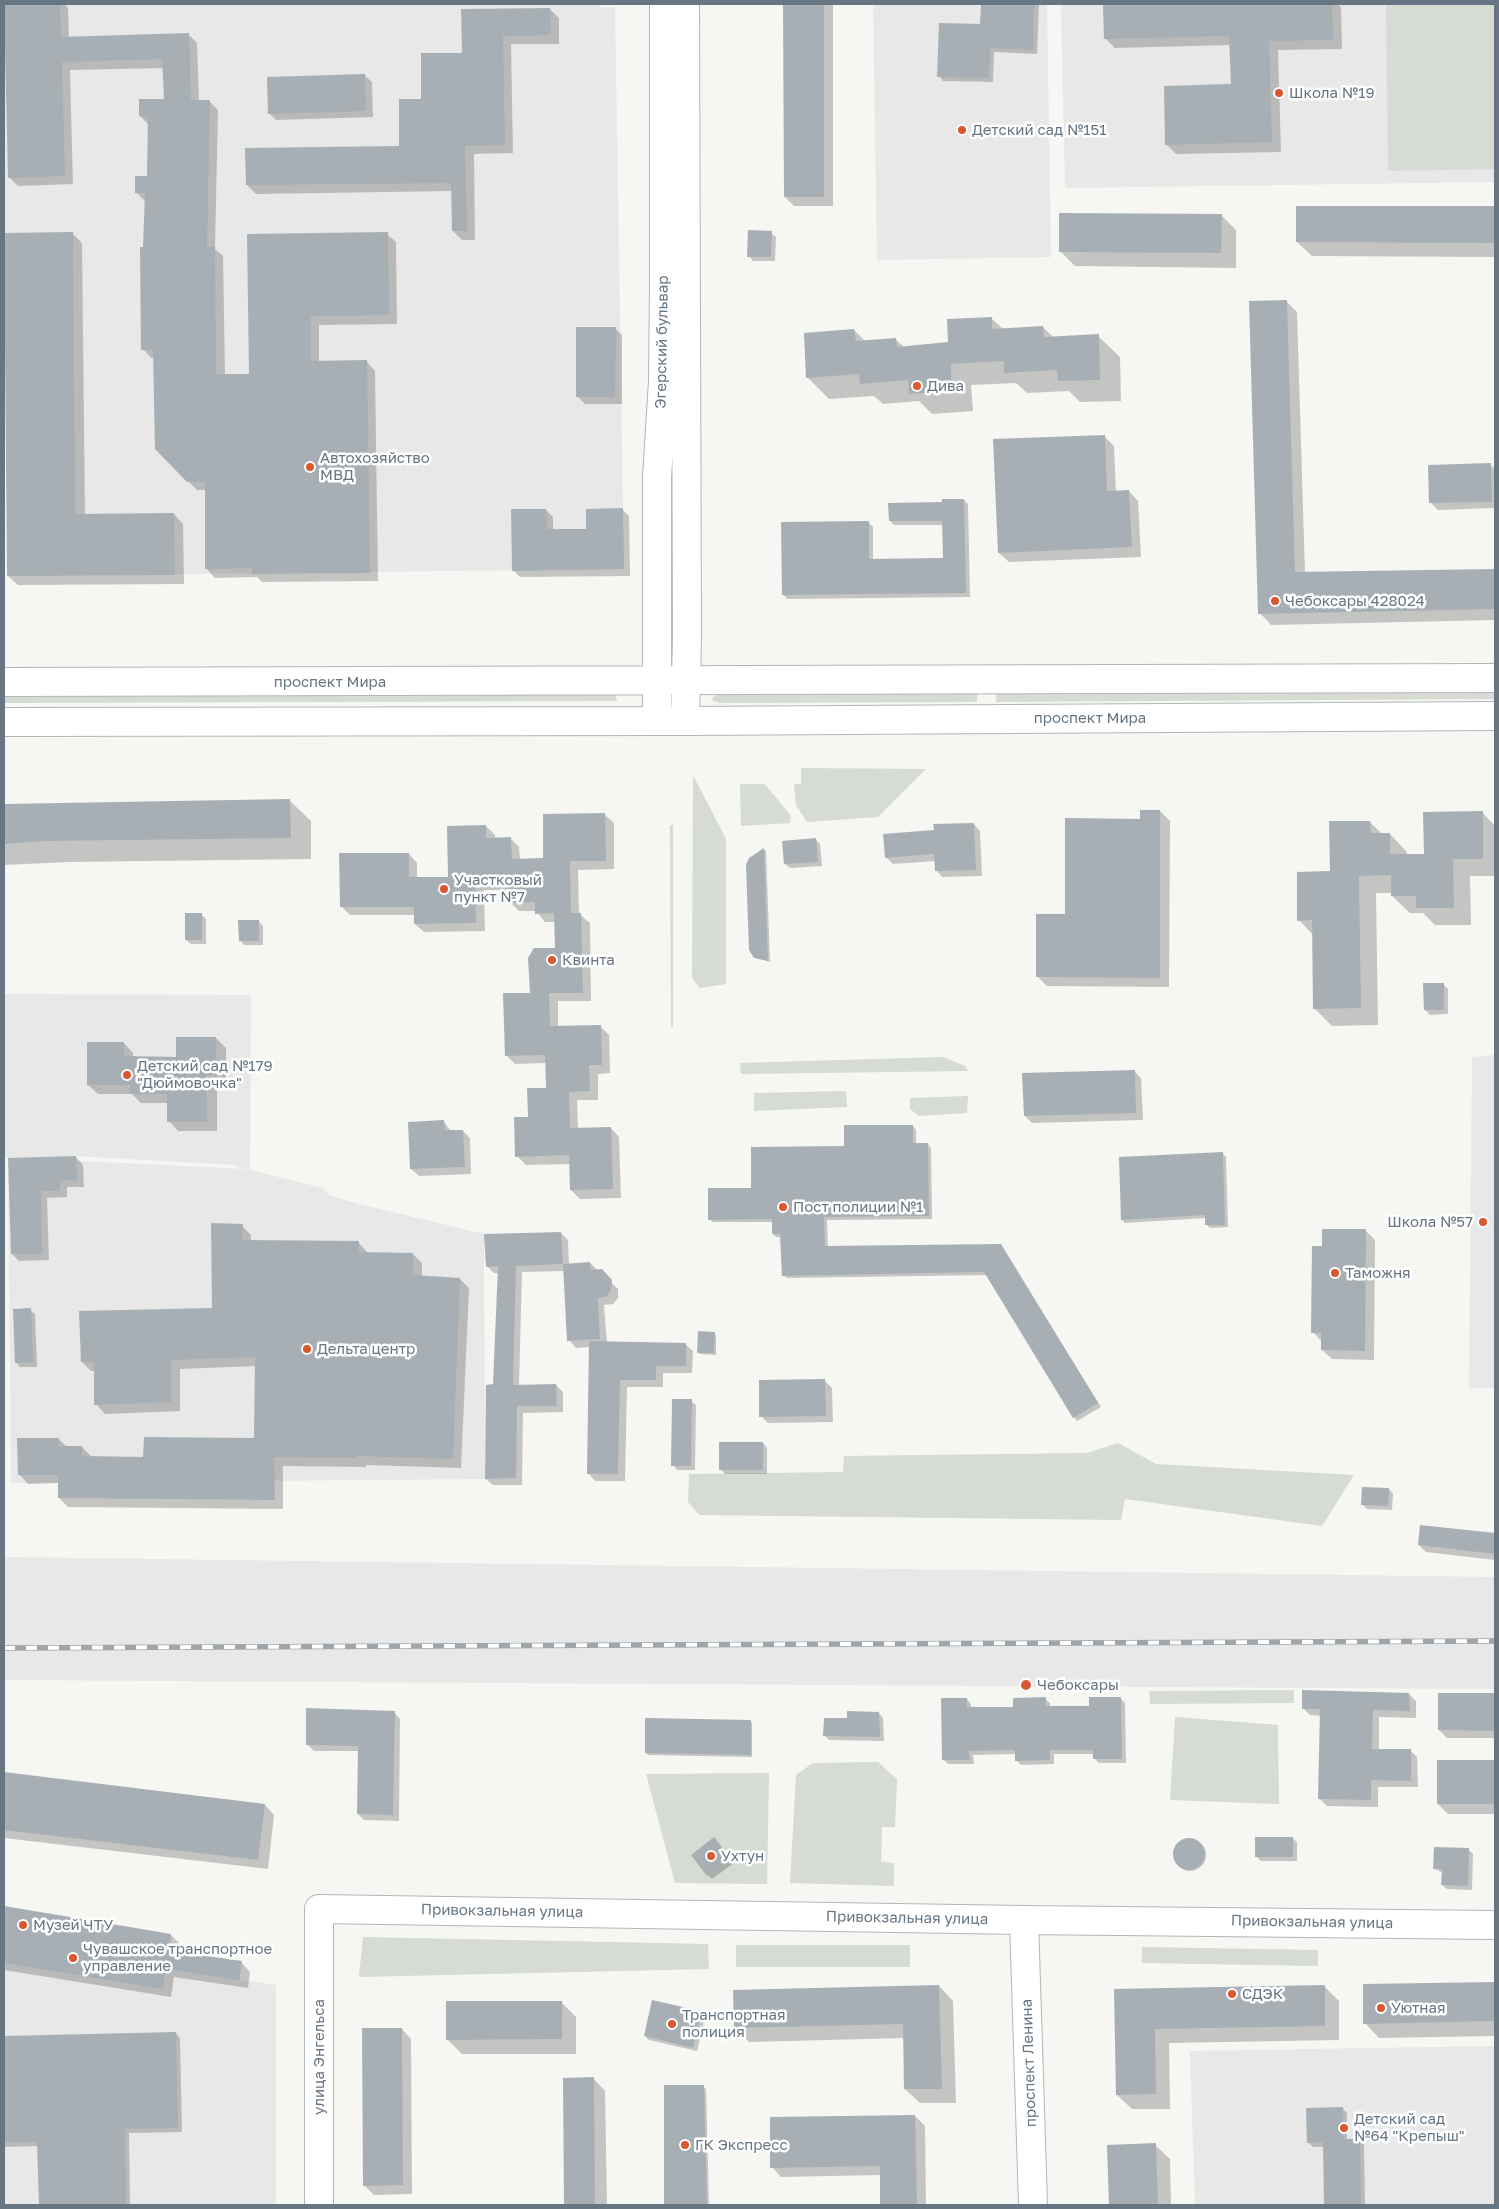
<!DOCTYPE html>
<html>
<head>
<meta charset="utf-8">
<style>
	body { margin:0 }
	#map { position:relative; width:1499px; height:2209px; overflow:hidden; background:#f6f6f3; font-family:"Golos Text",sans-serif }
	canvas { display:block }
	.frame { position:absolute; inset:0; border:5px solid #677683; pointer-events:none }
</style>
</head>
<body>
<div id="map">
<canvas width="1499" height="2209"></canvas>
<div class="frame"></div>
</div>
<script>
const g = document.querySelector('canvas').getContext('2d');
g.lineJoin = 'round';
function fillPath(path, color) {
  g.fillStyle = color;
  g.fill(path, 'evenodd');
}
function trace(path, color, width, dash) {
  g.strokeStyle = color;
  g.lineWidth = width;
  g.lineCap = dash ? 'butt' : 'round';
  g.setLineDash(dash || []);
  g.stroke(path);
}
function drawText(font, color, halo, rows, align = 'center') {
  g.font = font + ' "Golos Text",sans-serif';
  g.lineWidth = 5;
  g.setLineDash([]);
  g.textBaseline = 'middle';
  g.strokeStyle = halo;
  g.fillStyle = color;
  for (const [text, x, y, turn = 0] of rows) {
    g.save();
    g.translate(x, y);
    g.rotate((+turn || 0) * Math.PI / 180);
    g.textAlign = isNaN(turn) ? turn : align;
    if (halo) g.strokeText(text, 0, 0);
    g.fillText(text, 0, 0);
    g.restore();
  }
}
fillPath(new Path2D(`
	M4,4h597v3h14l9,562 -617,7z
	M873,4h174l4,253 -174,3z
	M1061,4h434v178l-430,6z
	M4,994l247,1 -1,175 73,18 6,7 26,8 129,31 1,245 -474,4 -3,-325 -4,-1zM76,1156l157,9 13,4 -228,-11z
	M1495,1055v333h-26l3,-331z
	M4,1557l1491,20v112l-1491,-9z
	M4,1906l167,28 -1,10 24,4 -1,6 49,7 -2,19 36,5v220h-272z
	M1495,2046v159h-300l-5,-154z`), '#e7e8e7');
fillPath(new Path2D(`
	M1386,4h109v165l-107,2z
	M1495,689v10l-499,3v-9z
	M615,692l2,9 -613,2v-9z
	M718,694h259v8l-258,1 -6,-2 -1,-3z
	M801,768l125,1 -48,48 -71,5 -11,-17 -2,-21h7z
	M693,775l33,64v145l-26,4 -8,-10z
	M740,784h25l26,32 -1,7 -49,3z
	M670,825h3v203h-2z
	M943,1057l22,9 3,5 -227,3 -1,-11z
	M846,1091l1,16 -93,4v-18z
	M968,1096l-1,17 -48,3 -9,-7v-11z
	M1118,1443l38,21 198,11 -32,51 -197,-27 -4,21 -422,-5 -11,-13 1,-28 154,-2 1,-16 243,-3z
	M1294,1690v13l-144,1 -1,-13z
	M1175,1717l103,8 1,79 -109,-4z
	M878,1762l19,17 -2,48h-13l-1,35 13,1v23l-104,-3 6,-108 17,-12z
	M769,1773l-2,111 -92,-1 -29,-109z
	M363,1937l345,7 1,25 -350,8z
	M736,1945h174v22h-174z
	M1142,1947l176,3v16l-176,-3z`), '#d6dbd3');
fillPath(new Path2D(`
	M4,4h61l3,4 1,30 119,-4 9,9 2,58 11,1 8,8 -3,139 8,7 2,119h26l136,-141 9,8 1,82 -78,1v37h48l8,9 3,210 -116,1 -5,-5 -42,1 -8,-9 -1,-79h-9l-41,-41 -1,-91h-4l-8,-9 2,-148 -9,-9 12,-14 1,-53 -9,-9 25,-15 -1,-33 -94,2 3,114 -55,2 -9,-9z
	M784,4h49v202h-39l-9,-9z
	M982,4h57l-2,50 -43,-2 -1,30 -50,-1 -4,-5 43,-51z
	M1104,4h233l4,3 1,42 -64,1 3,102 -105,2 -10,-10 66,-58 -1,-41 -116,3 -10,-10z
	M550,9l9,9v26h-48l2,109 -39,1 1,86h-13l-9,-9 -1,-40 -196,3 -9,-9 154,-37 62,-94z
	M364,75l8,7 1,35 -97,3 -7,-7z
	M1297,207l198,1v49l-183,-1 -15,-14z
	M1221,215l15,15v38l-161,-2 -15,-15z
	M72,233l10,10 3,272 89,-1 9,10 1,60 -166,1 -10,-9z
	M771,233l5,4 -1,24h-22l-4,-5z
	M1286,301l11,11 8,261 190,-3v50l-224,5 -11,-12z
	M991,318l12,11 40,-2 11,11 44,-2 22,21 1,44 -41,1 -11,-11 -42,2 -11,-10 -45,2 2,26 -41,3 -13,-13 -36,3 -9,-8 -45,3 -22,-22 47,-47 11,11 31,-1 8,7 45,-4z
	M615,328l7,7v69h-37l-8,-8z
	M1104,436l10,10 2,46 13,-1 9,10 3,56 -132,5 -10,-9z
	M1490,465l5,4v39l-57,2 -7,-7z
	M964,500l4,4 2,93 -183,2 -4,-5 85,-72 5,5v33l71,-1v-34h-50l-4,-4 54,-17z
	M622,509l7,7 1,60 -110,1 -7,-7 33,-60 7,7v14l35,-1z
	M289,800l22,21v38l-243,3 -64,3v-60z
	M1160,811l10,10 -1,166 -122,-1 -10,-10 29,-61 75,-95z
	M1482,812l13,14v50h-25l1,49h-36l-12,-12h-13l-18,-17v-3h-16l2,132 -46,1 -18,-18 -1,-73 -14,-15 32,-47 39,-51 12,12h8l17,18v3h18z
	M605,815l9,8v46l-36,1 1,44 11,9 1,78h-33v26l42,-1 9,9 1,38 -12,1v26h-21l1,29 33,-1 8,9 2,61 -41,1 -9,-9v-26l-45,1 -9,-9 12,-38 18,-29 -1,-26 -31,1 -9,-9 25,-61 25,-45v-27h-11l-9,-11h-17l-9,-9v-12h-26l1,41 -61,1 -9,-8v-9h-65l-9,-9 68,-52 8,9v15h32l37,-52 9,9v4h16l8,8 1,13h25z
	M974,824l6,7 2,45 -40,1 -6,-7v-9l-43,3 -7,-7 49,-25z
	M816,840l4,4 2,22 -32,2 -5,-4z
	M764,849l2,2 4,111 -15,-5 -5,-98z
	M201,914l5,5v25h-15l-5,-4z
	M258,921l5,5v19h-19l-4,-5z
	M1443,984l5,5v25l-18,1 -5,-5z
	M216,1038l10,10v36h-9v47h-39l-9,-10v-18h-28l-9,-9h-34l-10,-9 36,-42 9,10v5h45z
	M1134,1071l7,7 2,42 -111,3 -7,-7z
	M444,1122l7,9h12l7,7 1,36 -52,2 -8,-7z
	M913,1126l3,4v14h12l3,4 1,71 -105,1 1,27 173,-2 100,162 -24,14 -3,-4 -87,-142 -200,3 -4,-3 -1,-38h-6l-3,-3v-12h-60l-4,-3 43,-29 94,-42z
	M1223,1154l3,3 2,70 -18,1 -3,-3 -1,-7 -81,5 -3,-3z
	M76,1157l7,8 1,22h-17v10l-20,1 2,62 -30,1 -7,-7 -2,-95z
	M242,1226l9,9v6l108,2 9,10 45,1 9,9v14l38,2 9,9 -8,180 -95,-3v2l-83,-1v43l-215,-2 -9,-9v-15l-31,1 -9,-10 40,-35 8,8h15l10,10 52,1 111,-19 1,-73 -76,3v42l-75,3 -9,-10 -1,-33h-4l-9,-9 131,-53z
	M1365,1230l10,10 -1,120 -42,-1 -10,-9v-8l-9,-10 10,-85z
	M561,1233l7,7 1,25 21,-2 28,26v9l-5,6 -9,1 3,38 78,1 8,7 -1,22h-29v14h-36l-2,94h-30l-7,-8 2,-126 -14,1 -7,-8 -5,-69 -42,1 -3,114 37,-1 7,7v20l-40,1 -1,72h-29l-7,-6 8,-93 5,-113h-5l-7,-7z
	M30,1310l5,4 2,53h-17l-4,-5z
	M714,1333l2,2v20l-16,-1 -1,-2z
	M825,1381l7,7 1,34 -65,1 -7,-7z
	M691,1401l5,4 -1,65h-18l-4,-5z
	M763,1443l4,5v26h-42l-5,-5z
	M1389,1489l4,5 -1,16 -25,-1 -5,-5z
	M1421,1526l74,9v25l-69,-8 -7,-7z
	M1409,1694l7,7v17l-37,-1v33h31l7,7 1,30h-40v20l-51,-1 -7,-7 1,-83 -11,-1 -7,-7z
	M1439,1694l56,1v43h-48l-8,-8z
	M967,1699l4,5v4h43l31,-9 5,4v4h40l31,-8 4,4 1,60h-27l-5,-5v-4h-40v10l-33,1 -5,-5v-6l-43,1 1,9h-26l-5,-5z
	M394,1712l6,7 -1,102 -35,-1 -6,-6 1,-63h-45l-7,-7z
	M879,1713l4,5 1,23 -55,-1 -4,-4 23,-16z
	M750,1721l2,2v34l-104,-2 -2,-2z
	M1495,1761v53h-47l-10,-10 1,-42z
	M4,1774l261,31 9,10 -6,54 -264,-31z
	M1292,1838l5,4v19h-36l-5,-5z
	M714,1839l20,24 -22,16 -4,-4z
	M1174 1855a16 16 0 1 1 32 0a16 16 0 1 1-32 0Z
	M1468,1849l5,5 -1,36 -25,-1 -5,-4 1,-12 -8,-4z
	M4,1907l167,28 9,9 -1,3 14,3 7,6 42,7 8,9 -2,16 -74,-11 -3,20 -167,-27z
	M1495,1983v53l-116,2 -14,-15 -1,-37z
	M939,1986l14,15 3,102h-36l-15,-14 -1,-51 -155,4 -14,-15z
	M1324,1986l15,15v39l-170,3 1,66h-38l-15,-14 -2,-105z
	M561,2002l15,15v37h-114l-15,-15z
	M653,2002l48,11 4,4 -8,34 -48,-11 -4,-4z
	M402,2029l9,10 1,155 -38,1 -10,-10z
	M176,2033l4,5 2,94 -53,1 1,72h-90l-1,-59 -35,1v-110z
	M593,2078l12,13 2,114h-41l-2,-126z
	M665,2086l39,1 2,2 3,116h-43z
	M1342,2108l5,5v27h13l4,5 1,60h-40l-1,-58h-11l-5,-5z
	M915,2116l10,10 1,79h-44l-1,-30 -100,2 -9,-10z
	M1155,2145l15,14 1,46h-61l-2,-59z`), '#0003');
fillPath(new Path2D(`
	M4,4h56l1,33 128,-4 2,67h19l-3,147 8,-1 1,128h33l-2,-140 141,-2 1,83 -78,1v45l56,-1 3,213 -118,1v-6l-47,1v-87h-18l-32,-33 -2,-99h-12l-1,-103h3l2,-54h-10v-17h12l1,-59 -9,-1v-17h25l-2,-40 -100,3 3,114 -57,2z
	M783,4h41v193h-40z
	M981,4h53l-1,46 -43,-2 -1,30 -52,-1 2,-54 41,1z
	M1103,4h229l1,36 -64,1 3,101 -107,3 -1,-59 67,-2 -2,-48 -125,3z
	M550,8l1,27 -48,1 2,109 -40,1 2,85h-15l-1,-48 -205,2 -1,-37 154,-2v-47h22v-46h41l-1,-44z
	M365,74l1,37 -98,3 -1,-37z
	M1296,206h199v37l-199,-1z
	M1059,213l163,1 -1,39 -162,-1z
	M748,230l24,1 -1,26h-24z
	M73,232l2,282 99,-1 1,62 -168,1 -3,-343z
	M1287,300l8,272 200,-3v40l-237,5 -9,-313z
	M992,317v12l51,-3 1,11 55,-3 1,46 -42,1 -1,-11 -53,3v-12l-53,3 1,27 -43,3 -1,-14 -48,4 -1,-10 -53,4 -2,-45 50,-4 2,12 40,-3 1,9 51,-5 -1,-23z
	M576,327h40l-1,70h-39z
	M1105,435l2,56 22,-1 3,57 -134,6 -5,-114z
	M1491,463l1,39 -63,1 -1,-38z
	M942,499h22l2,94 -184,2 -1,-73 88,-1v38l74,-1 -1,-37h-53l-1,-18 54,-1z
	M623,508l1,61 -112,2 -1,-62h35l1,20h39v-20z
	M290,799l1,39 -245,3 -42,3v-40z
	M1140,810h20v168l-124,-1v-63h29v-96l75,1z
	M1483,811v48h-30l1,49h-38v-12h-25v-21l-32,1 2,132 -48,1 -1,-89 -15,1v-49l33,-1 -1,-50h41l1,12h19v21h34l-1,-42z
	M605,813l1,48h-36l1,52h10l2,80h-34l1,33 51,-1 1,40h-13l1,26 -21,1 1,36 41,-1 2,62 -43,1 -1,-35 -54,2 -1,-40h14l-1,-29h19l-1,-33 -40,1 -2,-63h27l-2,-35 6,-10h21l-1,-35 -19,1v-12l-26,1 -1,-22 -33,1 1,41 -62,1v-17h-74l-1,-54h70v24h39l-1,-51 39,-1v13l25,-1 1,22 31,-1v-44z
	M974,823l2,47 -41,1 -1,-17 -49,4 -2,-24 51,-4 -1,-6z
	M816,838l2,24 -34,2 -2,-23z
	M764,848l4,113 -14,-3 -5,-8 -3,-85 3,-7z
	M185,913h17v27h-17z
	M238,920h21v21h-20z
	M1423,983h21v27h-20z
	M176,1037h40v38h-9v47h-40v-28h-37v-9h-43v-43h37v14l52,1z
	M1135,1070l1,43 -112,3 -2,-43z
	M444,1120l1,10h18l2,37 -55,2 -2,-47z
	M844,1125h69v18h15l1,73 -105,1 1,29 176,-2 97,159 -25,15 -89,-146 -202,4 -2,-42h-8v-15l-64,1v-32h43v-41l93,-1z
	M1223,1152l2,73h-20v-10l-84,5 -2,-63z
	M76,1156l1,24 -17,1v10h-19l1,63h-31l-3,-96z
	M211,1223l32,1 -1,16 117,1v11l54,1v22l47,3 -7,181 -96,-3v2l-83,-1 1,43 -217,-2v-23h-40l-1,-37h42l-1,8h24v10l61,1 1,-20 110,1 1,-81 -84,3v42l-77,3v-43h-13l-2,-51 133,-3z
	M1322,1229h44l-1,122 -44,-1v-17h-10l1,-87h10z
	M561,1232l2,32 -47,2 -3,119 43,-1 1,22h-40l-1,72 -31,1 1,-94 7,-1 5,-118 -12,1 -2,-33z
	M590,1262l1,8 11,-1 10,11 -1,10 -5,7 -8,1 2,41 -33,2 -4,-77z
	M31,1308l2,54 -18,1 -2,-54z
	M698,1331l17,1 -1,21h-17z
	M589,1341l97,2v23h-30v14h-36l-2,94h-31z
	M825,1379l1,37 -67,1v-37z
	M672,1399h20l-1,67h-20z
	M719,1442h44v28h-44z
	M1362,1487l27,1 -1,18 -27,-1z
	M1420,1525l75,8v21l-77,-9z
	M1302,1690l107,3 1,18 -37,-1 -1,39h39v32l-40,-1v20l-53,-1 2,-90h-18z
	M1438,1693h57v38l-57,-1z
	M1046,1697v9h43v-9h32l1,62h-29v-9h-43v10l-35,1v-11l-46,1 1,9h-28l-1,-62h26v9h46v-9z
	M306,1708l89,3 -2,104 -36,-1 1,-68 -52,-1z
	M847,1711l32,1 1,25 -57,-1 1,-18h23z
	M645,1718l106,2v35l-106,-2z
	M1437,1760h58v44h-58z
	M4,1772l261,32 -7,56 -254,-30z
	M714,1837l16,21 -23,18 -16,-21z
	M1255,1837h38v20h-38z
	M1173 1854a16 16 0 1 1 32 0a16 16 0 1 1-32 0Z
	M1434,1847l35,1 -1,38 -27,-1 1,-16h-9z
	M4,1906l167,28 -1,11 24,3 -1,6 49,7 -3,19 -73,-11 -3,20 -159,-26z
	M1495,1982v39l-132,3v-40z
	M939,1985l3,104h-38l-1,-65 -169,4 -1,-38z
	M1325,1985v41l-170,3 1,65 -40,1 -2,-106z
	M652,2000l49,11 -8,37 -49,-12z
	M446,2001h116v38l-116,1z
	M362,2028h40l1,157 -40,1z
	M176,2032l2,96 -53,1 1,76h-87l-2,-63h-33v-106z
	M594,2077l1,128h-31l-1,-127z
	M664,2085h40l3,120h-43z
	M1343,2107v32h17l1,66h-37l-1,-63 -16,1 -1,-35z
	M915,2115l2,90h-37v-39l-110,2v-51z
	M1156,2143l2,62h-49l-2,-60z`), '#a7afb4');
const secondary = new Path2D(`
	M319,2205v-296l705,11`);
const primary = new Path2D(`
	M4,682l1491,-4
	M657,721v-243l6,-97 1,-97v-280
	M685,721l2,-84 -2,-633
	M4,722l681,-1 810,-5
	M1033,2205l-9,-285 471,5`);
trace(secondary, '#b2b7bc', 30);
trace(primary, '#b1b6ba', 30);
trace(secondary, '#fff', 28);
trace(primary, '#fff', 28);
const rail = new Path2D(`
	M4,1648l1491,-7`);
trace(rail, '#9fa6ab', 5.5);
trace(rail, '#fff', 4, [11]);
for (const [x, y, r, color] of [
	[1279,93,5,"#da572f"],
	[962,130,5,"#da572f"],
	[917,386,5,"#da572f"],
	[310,467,5,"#da572f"],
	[1275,601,5,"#da572f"],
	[444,889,5,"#da572f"],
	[552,960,5,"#da572f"],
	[127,1075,5,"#da572f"],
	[783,1207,5,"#da572f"],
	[1483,1222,5,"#da572f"],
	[1335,1273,5,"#da572f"],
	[307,1349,5,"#da572f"],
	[1026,1685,6,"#da572f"],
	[711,1856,5,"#da572f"],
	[23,1925,5,"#da572f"],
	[73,1958,5,"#da572f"],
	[1232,1994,5,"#da572f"],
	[1381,2008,5,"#da572f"],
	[672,2024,5,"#da572f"],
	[1344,2128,5,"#da572f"],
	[685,2145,5,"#da572f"]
]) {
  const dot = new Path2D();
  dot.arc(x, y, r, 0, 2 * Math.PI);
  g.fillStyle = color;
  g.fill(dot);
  trace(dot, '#fff', 2);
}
drawText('15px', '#677683', '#fff', [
	["Школа №19",1289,93],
	["Детский сад №151",972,130],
	["Дива",927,386],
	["Автохозяйство",320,458],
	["МВД",320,475],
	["Чебоксары 428024",1285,601],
	["Участковый",454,880],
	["пункт №7",454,897],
	["Квинта",562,960],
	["Детский сад №179",137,1066],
	["\"Дюймовочка\"",137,1083],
	["Пост полиции №1",793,1207],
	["Школа №57",1473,1222,"right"],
	["Таможня",1345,1273],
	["Дельта центр",317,1349],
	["Чебоксары",1037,1685],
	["Ухтун",721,1856],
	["Музей ЧТУ",33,1925],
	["Чувашское транспортное",83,1949],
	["управление",83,1966],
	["СДЭК",1242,1994],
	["Уютная",1391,2008],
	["Транспортная",682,2015],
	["полиция",682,2032],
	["Детский сад",1354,2119],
	["№64 \"Крепыш\"",1354,2136],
	["ГК Экспресс",695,2145]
], 'left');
drawText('15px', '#677683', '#fff', [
	["Эгерский бульвар",662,342,-89],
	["проспект Мира",330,682],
	["проспект Мира",1090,718],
	["Привокзальная улица",502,1911,1],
	["Привокзальная улица",907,1918,1],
	["Привокзальная улица",1312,1922,1],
	["улица Энгельса",319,2057,-90],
	["проспект Ленина",1029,2063,-92]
]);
</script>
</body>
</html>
